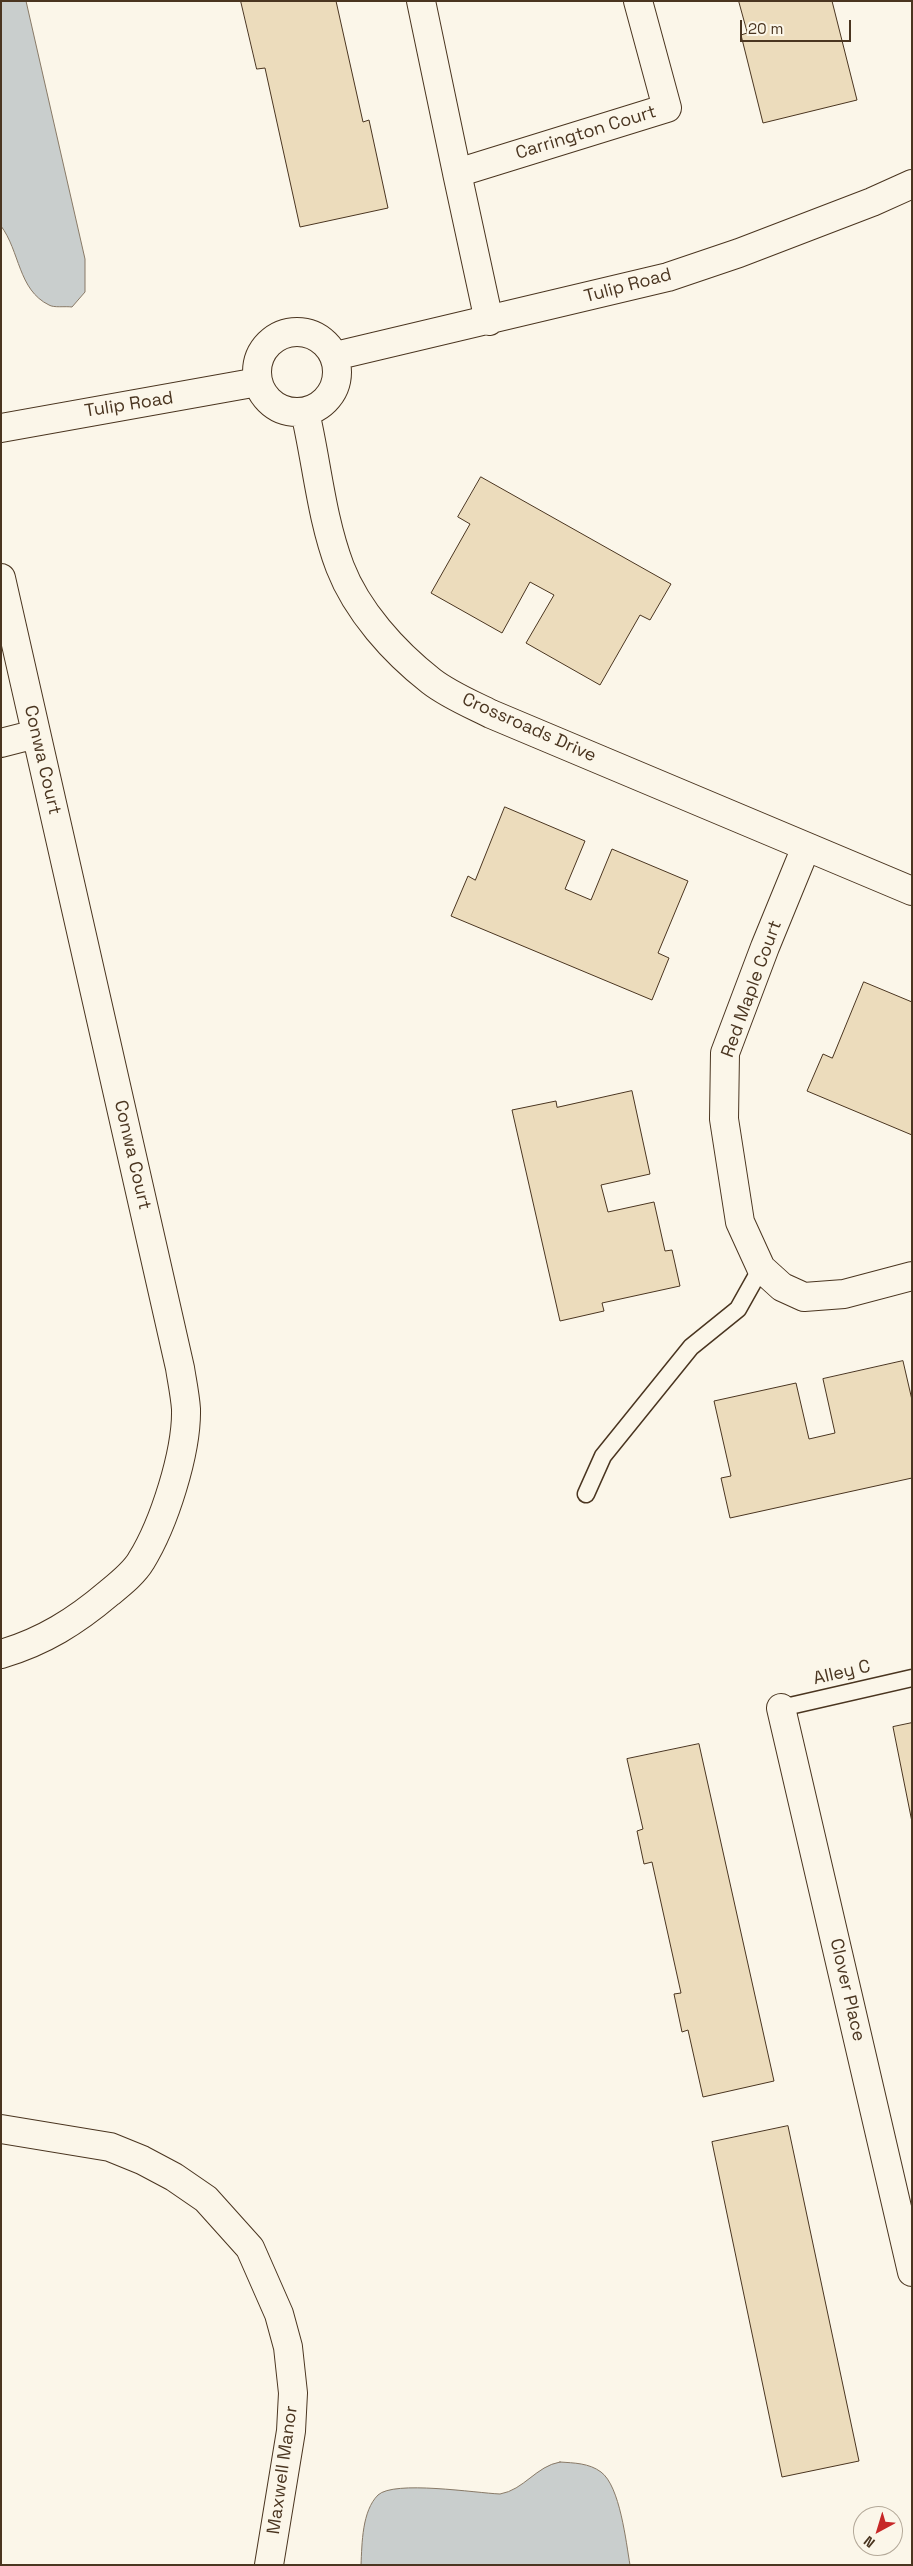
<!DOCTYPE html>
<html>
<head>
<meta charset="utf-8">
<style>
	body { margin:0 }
	#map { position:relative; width:913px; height:2566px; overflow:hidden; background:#fbf6e9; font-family:"Space Grotesk",sans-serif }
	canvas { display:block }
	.frame { position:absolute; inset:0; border:2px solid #4a3520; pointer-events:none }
	.north { position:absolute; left:853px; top:2506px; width:50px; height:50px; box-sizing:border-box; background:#fbf6e9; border:1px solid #b4a999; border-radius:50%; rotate:219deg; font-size:14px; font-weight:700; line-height:20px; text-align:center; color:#4a3520 }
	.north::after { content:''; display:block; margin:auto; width:18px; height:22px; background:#c62828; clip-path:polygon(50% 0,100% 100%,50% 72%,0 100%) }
	.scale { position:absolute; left:740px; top:20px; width:111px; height:22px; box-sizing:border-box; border:2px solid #4a3520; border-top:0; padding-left:6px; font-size:15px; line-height:18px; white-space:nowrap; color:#4a3520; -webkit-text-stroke:4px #fbf6e9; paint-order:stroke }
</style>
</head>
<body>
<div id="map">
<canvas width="913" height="2566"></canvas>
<div class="frame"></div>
<div class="north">N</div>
<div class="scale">20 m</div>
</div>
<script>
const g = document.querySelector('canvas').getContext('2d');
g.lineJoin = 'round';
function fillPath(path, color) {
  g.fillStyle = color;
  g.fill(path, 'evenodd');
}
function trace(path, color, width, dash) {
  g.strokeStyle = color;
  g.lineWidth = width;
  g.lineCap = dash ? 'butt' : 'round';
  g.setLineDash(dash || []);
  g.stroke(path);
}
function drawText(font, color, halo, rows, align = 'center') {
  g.font = font + ' "Space Grotesk",sans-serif';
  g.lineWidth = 4;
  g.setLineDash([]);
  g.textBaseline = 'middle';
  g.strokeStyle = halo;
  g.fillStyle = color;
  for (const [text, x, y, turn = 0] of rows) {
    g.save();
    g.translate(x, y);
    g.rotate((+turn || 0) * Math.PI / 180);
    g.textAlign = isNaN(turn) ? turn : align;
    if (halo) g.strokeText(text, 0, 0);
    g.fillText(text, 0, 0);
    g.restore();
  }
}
const water = new Path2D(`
	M1,1h25l59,258v33l-13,15c-7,-1 -18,1 -23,-2 -31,-15 -29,-54 -48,-79z
	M560,2462c14,1 29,1 41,10 19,14 25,70 29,93h-269c1,-22 1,-54 17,-70 16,-15 98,-2 122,-1 24,-4 36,-28 60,-32z`);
fillPath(water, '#c9cecd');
trace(water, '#887966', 1);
const building = new Path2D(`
	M241,1h95l27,121 6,-2 19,88 -88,19 -35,-159 -8,1z
	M739,1h93l25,99 -94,23 -22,-88 6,-2z
	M481,477l190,107 -21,36 -10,-5 -40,70 -74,-42 28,-48 -24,-13 -28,51 -71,-40 39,-69 -12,-7z
	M505,807l80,34 -20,48 26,11 21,-51 76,32 -30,72 11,5 -17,42 -201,-84 17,-40 7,4z
	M864,982l48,20v133l-105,-44 16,-37 9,4z
	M632,1091l18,83 -49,11 7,27 46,-10 11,49 7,-1 8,36 -78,17 2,8 -44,10 -48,-211 44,-9 1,6z
	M903,1361l9,39v78l-182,40 -9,-40 10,-2 -17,-75 82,-18 13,56 26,-6 -12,-54z
	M912,1723v99l-19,-95z
	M699,1744l75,337 -71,16 -15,-67 -6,2 -8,-38 7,-1 -29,-131 -8,2 -7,-33 6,-2 -16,-70z
	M788,2126l71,335 -77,16 -70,-335z`);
fillPath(building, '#ecdcbc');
trace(building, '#4a3520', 1);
const lane = new Path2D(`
	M586,1494l17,-38 88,-109 47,-38 23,-41
	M781,1708l131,-30`);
const street = new Path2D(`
	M421,1l36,172 210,-65 -29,-107
	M457,173l32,148
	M257 372a40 40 0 1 1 80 0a40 40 0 1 1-80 0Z
	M335,356l333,-79 71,-24 133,-51 40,-18
	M305,412c12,51 16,105 35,155 17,44 54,85 91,114 18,14 40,23 60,33l421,177
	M1,428l257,-46
	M1,578l179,790c2,13 5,27 6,41 1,43 -22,115 -45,152 -7,12 -21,23 -32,32 -33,28 -66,49 -108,61
	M1,743l35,-9
	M806,847l-41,100 -40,106 -1,66 16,103 21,46 21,19 22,10 40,-3 68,-18
	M781,1708l131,564
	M1,2129l109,18 32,13 32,17 32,22 44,49 29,66 9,33 5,46 -2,38 -22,134`);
trace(lane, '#4a3520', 19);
trace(street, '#4a3520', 30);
trace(lane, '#fbf6e9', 16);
trace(street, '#fbf6e9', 28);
drawText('18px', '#4a3520', '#fbf6e9', [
	["Carrington Court",586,133,-17],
	["Tulip Road",628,286,-15],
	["Tulip Road",129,405,-9],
	["Crossroads Drive",529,728,24],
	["Conwa Court",42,760,77],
	["Red Maple Court",752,989,-70],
	["Conwa Court",132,1155,77],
	["Alley C",842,1673,-13],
	["Clover Place",847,1990,77],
	["Maxwell Manor",283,2470,-82]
]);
</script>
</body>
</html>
